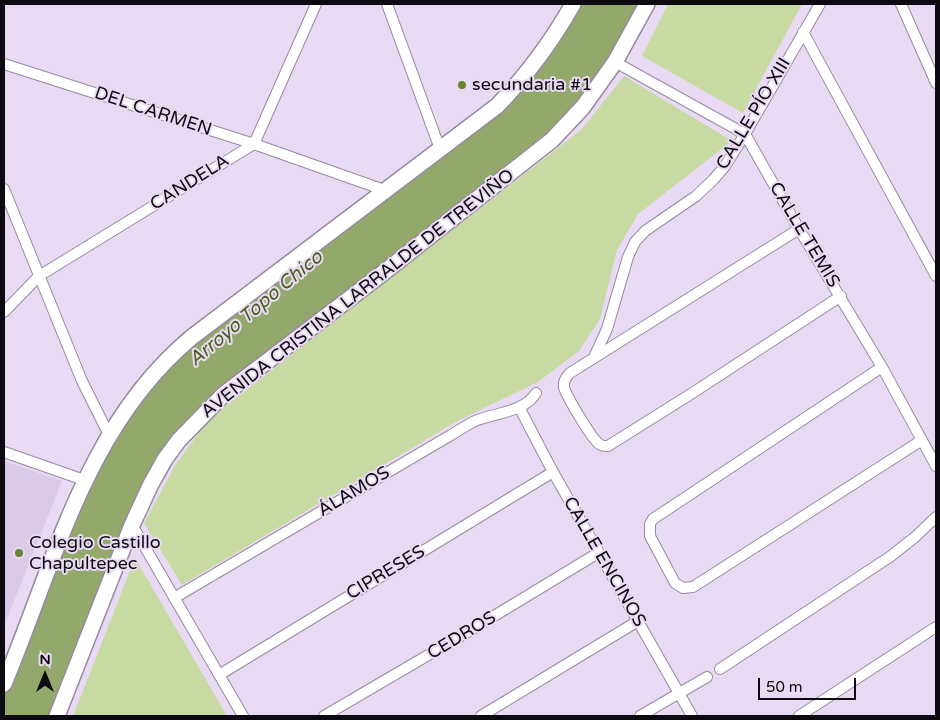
<!DOCTYPE html>
<html>
<head>
<meta charset="utf-8">
<style>
	body { margin:0 }
	#map { position:relative; width:940px; height:720px; overflow:hidden; background:#e9daf3; font-family:"Varela Round",sans-serif }
	canvas { display:block }
	.frame { position:absolute; inset:0; border:5px solid #0e0a11; pointer-events:none }
	.north { position:absolute; left:20px; top:650px; width:50px; height:50px; -webkit-text-stroke:4px #e9daf3; paint-order:stroke; rotate:0deg; font-size:14px; font-weight:700; line-height:20px; text-align:center; color:#0e0a11 }
	.north::after { content:''; display:block; margin:auto; width:18px; height:22px; background:#0e0a11; clip-path:polygon(50% 0,100% 100%,50% 72%,0 100%) }
	.scale { position:absolute; left:758px; top:678px; width:98px; height:22px; box-sizing:border-box; border:2px solid #0e0a11; border-top:0; padding-left:6px; font-size:15px; line-height:18px; white-space:nowrap; color:#0e0a11; -webkit-text-stroke:4px #e9daf3; paint-order:stroke }
</style>
</head>
<body>
<div id="map">
<canvas width="940" height="720"></canvas>
<div class="frame"></div>
<div class="north">N</div>
<div class="scale">50 m</div>
</div>
<script>
const g = document.querySelector('canvas').getContext('2d');
g.lineJoin = 'round';
function fillPath(path, color) {
  g.fillStyle = color;
  g.fill(path, 'evenodd');
}
function trace(path, color, width, dash) {
  g.strokeStyle = color;
  g.lineWidth = width;
  g.lineCap = dash ? 'butt' : 'round';
  g.setLineDash(dash || []);
  g.stroke(path);
}
function drawText(font, color, halo, rows, align = 'center') {
  g.font = font + ' "Varela Round",sans-serif';
  g.lineWidth = 4;
  g.setLineDash([]);
  g.textBaseline = 'middle';
  g.strokeStyle = halo;
  g.fillStyle = color;
  for (const [text, x, y, turn = 0] of rows) {
    g.save();
    g.translate(x, y);
    g.rotate((+turn || 0) * Math.PI / 180);
    g.textAlign = isNaN(turn) ? turn : align;
    if (halo) g.strokeText(text, 0, 0);
    g.fillText(text, 0, 0);
    g.restore();
  }
}
fillPath(new Path2D(`
	M4,461l58,20 -58,145z`), '#dbcae7');
fillPath(new Path2D(`
	M668,4h134l-59,109 -101,-57z
	M624,76l108,65 -94,73 -21,36 -17,69 -21,32 -41,31 -79,38 -277,165 -38,-62 32,-59 33,-45 372,-289z
	M135,558l92,158h-154z`), '#c6daa1');
fillPath(new Path2D(`
	M573,4h74l-64,103 -347,278 -71,74 -110,257h-51v-37l80,-199 68,-103 345,-271z`), '#93a86b');
const street = new Path2D(`
	M387,4l53,145
	M901,4l35,79
	M803,32l133,244
	M615,62l130,72 54,95 83,138 54,99
	M4,64l250,80 133,47
	M4,189l78,192 27,54
	M799,229l-229,144c-4,4 -7,8 -6,14 2,9 26,48 33,55 3,4 6,4 11,4l86,-54 147,-96
	M4,312l35,-36 215,-132 62,-140
	M595,355l12,-26 21,-72 7,-15 10,-11 51,-35 18,-17 11,-13 20,-32 75,-130
	M882,367l-229,152 -3,5v12l25,47 8,5 10,-1 229,-147
	M519,407l34,65 139,244
	M4,452l80,28
	M132,525l111,191
	M174,598l277,-163c8,-5 16,-10 24,-14 19,-8 50,-9 61,-28
	M720,669l171,-113 24,-19 21,-20
	M219,675l334,-203
	M324,716l142,-83 132,-80
	M481,716l157,-95
	M640,716l67,-39
	M799,716l137,-89`);
const secondary = new Path2D(`
	M4,684c51,-122 82,-259 188,-347l305,-231c31,-32 54,-63 76,-102
	M57,716l75,-191 19,-41 14,-25 14,-19 44,-45 160,-122 169,-133 31,-33 32,-45 32,-58`);
trace(street, '#9789a0', 12);
trace(secondary, '#9789a0', 18);
trace(street, '#fff', 10);
trace(secondary, '#fff', 15);
for (const [x, y, r, color] of [
	[462,85,5,"#6b8335"],
	[19,553,5,"#6b8335"]
]) {
  const dot = new Path2D();
  dot.arc(x, y, r, 0, 2 * Math.PI);
  g.fillStyle = color;
  g.fill(dot);
  trace(dot, '#e9daf3', 2);
}
drawText('18px', '#0e0a11', '#e9daf3', [
	["secundaria #1",472,85],
	["Colegio Castillo",29,543],
	["Chapultepec",29,564]
], 'left');
drawText('18px', '#0e0a11', '#e9daf3', [
	["DEL CARMEN",153,112,18],
	["CALLE PÍO XIII",754,114,-59],
	["CANDELA",190,183,-32],
	["CALLE TEMIS",804,235,59],
	["AVENIDA CRISTINA LARRALDE DE TREVIÑO",358,294,-38],
	["ÁLAMOS",354,492,-31],
	["CALLE ENCINOS",604,562,60],
	["CIPRESES",386,573,-31],
	["CEDROS",462,636,-31]
]);
drawText('italic 19px', '#4a5d1b', '#e9daf3', [
	["Arroyo Topo Chico",256,309,-40]
]);
</script>
</body>
</html>
